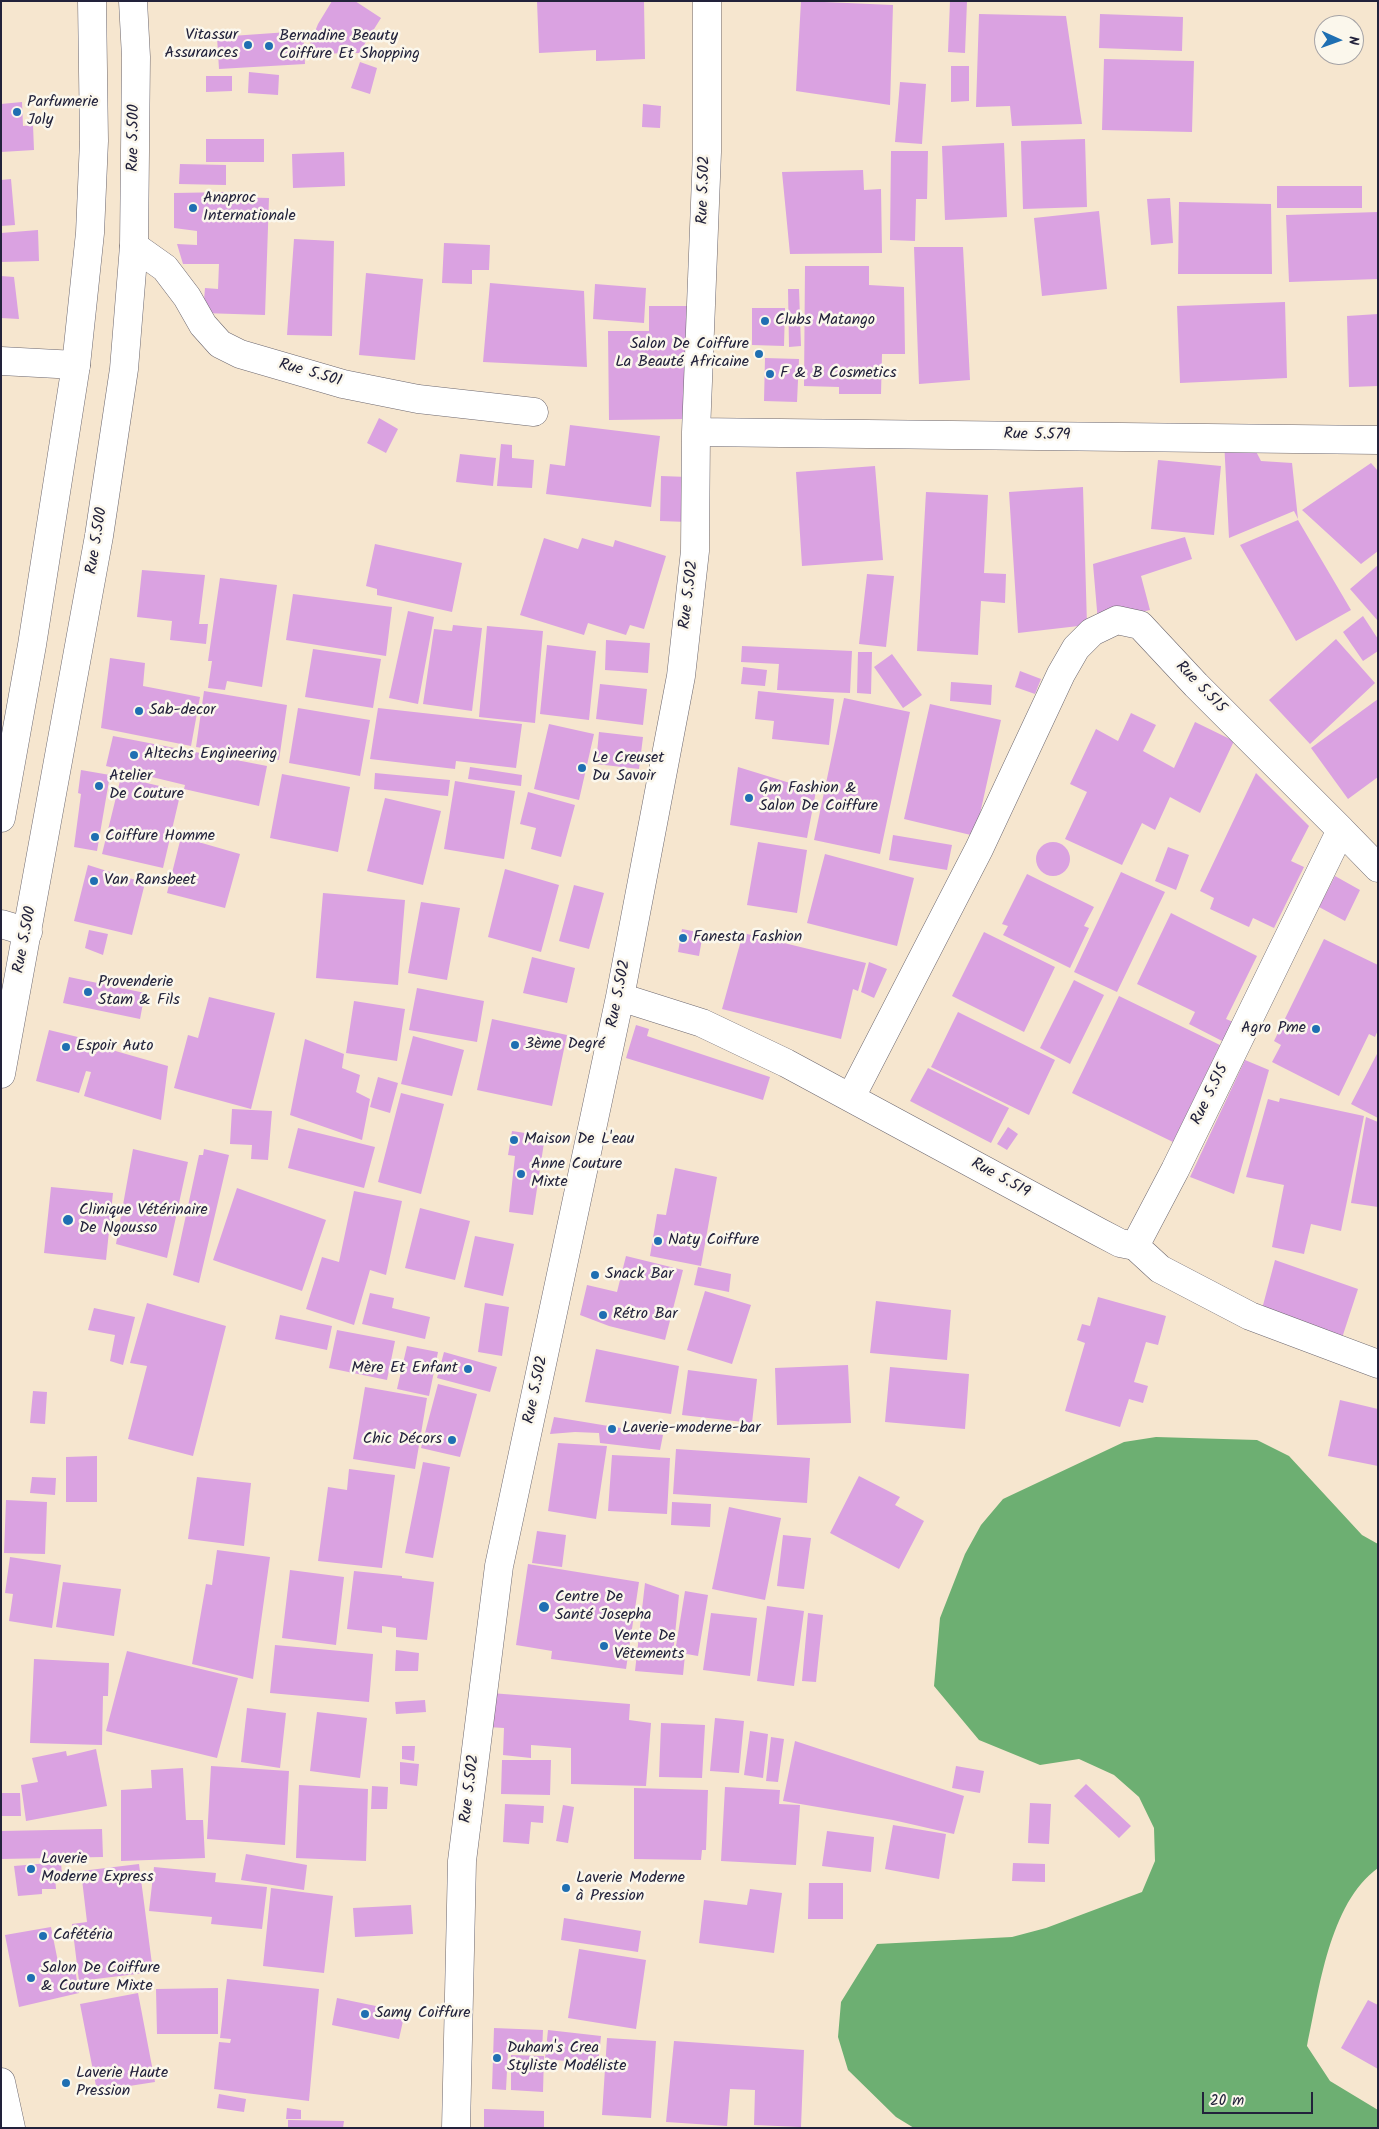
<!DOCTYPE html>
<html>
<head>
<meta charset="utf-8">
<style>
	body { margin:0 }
	#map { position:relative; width:1379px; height:2129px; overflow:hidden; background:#f6e6cf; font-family:Kalam,sans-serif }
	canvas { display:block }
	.frame { position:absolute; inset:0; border:2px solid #22223b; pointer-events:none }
	.north { position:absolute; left:1314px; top:15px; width:50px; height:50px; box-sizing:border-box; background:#fbf7ec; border:1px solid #a4a2a5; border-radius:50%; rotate:92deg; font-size:14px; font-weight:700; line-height:20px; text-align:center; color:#22223b }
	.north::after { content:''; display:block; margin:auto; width:18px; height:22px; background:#1f6fb2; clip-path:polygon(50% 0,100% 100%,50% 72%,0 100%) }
	.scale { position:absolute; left:1202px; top:2092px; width:111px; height:22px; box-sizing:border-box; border:2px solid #22223b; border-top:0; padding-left:6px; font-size:15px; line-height:18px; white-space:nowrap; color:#22223b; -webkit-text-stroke:4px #fbf7ec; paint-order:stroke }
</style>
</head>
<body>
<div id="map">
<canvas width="1379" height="2129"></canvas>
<div class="frame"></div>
<div class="north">N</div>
<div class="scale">20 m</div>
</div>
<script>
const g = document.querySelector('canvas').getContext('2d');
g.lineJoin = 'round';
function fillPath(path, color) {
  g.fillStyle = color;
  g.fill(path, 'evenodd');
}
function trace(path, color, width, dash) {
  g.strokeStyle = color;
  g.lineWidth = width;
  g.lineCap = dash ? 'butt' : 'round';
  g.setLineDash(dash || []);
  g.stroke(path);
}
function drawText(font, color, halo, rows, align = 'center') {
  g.font = font + ' Kalam,sans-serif';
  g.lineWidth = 5;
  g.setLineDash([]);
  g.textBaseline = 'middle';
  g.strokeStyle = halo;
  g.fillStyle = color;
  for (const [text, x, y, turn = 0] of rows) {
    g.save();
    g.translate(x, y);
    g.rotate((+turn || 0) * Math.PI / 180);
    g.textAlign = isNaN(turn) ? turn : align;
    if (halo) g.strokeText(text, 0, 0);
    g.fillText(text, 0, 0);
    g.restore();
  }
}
fillPath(new Path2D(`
	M1156,1437l101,3 32,16 73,79 16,9v324c-49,35 -59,123 -71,178l23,35 48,29v18h-464l-18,-11 -48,-47 -10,-33 3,-35 36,-58 135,-7 34,-9 96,-36 13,-31 -1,-33 -15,-31 -25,-22 -35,-16 -39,6 -61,-25 -45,-54 6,-68 25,-64 16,-29 22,-26 121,-57z`), '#6daf72');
fillPath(new Path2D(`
	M332,1h23l26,17 -22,35 -53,1 12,-30z
	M537,1l107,1 1,57 -49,2v-11l-57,3z
	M801,1l92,4 -3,100 -94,-14z
	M950,1h17l-2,52 -17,-1z
	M979,14l87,2 16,108 -70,2 -2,-20 -34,1z
	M1100,14l83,3 -1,34 -83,-3z
	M303,31l2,33 -86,5 -2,-32z
	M1104,59l90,2 -2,71 -90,-2z
	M360,62l17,6 -7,26 -19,-6z
	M951,66h18v35l-18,1z
	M249,72l30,3 -1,20 -30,-2z
	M206,76h26v15l-26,1z
	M900,82l26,2 -4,60 -27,-2z
	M22,102l1,24 10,-1 1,25 -33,2v-48z
	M643,104l18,2 -1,22 -18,-1z
	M206,139h58v23h-58z
	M1085,139l2,68 -64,2 -2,-68z
	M1004,143l3,74 -62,3 -3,-74z
	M891,151h37l-1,48h-11l-1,42 -25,-1z
	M344,152l1,34 -52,2 -1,-34z
	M180,164l46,1v20l-47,-1z
	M863,170l1,20 17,-1 1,64 -92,1 -8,-82z
	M11,179l4,46 -14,1v-46z
	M1277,186h85v22h-85z
	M230,192v5l39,1 -4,117 -62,-2 2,-25 13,1 1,-25h-36l-6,-20 20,1v-14l-23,-3v-35z
	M1170,198l3,45 -22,2 -4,-46z
	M1179,202l92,2 1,70h-94z
	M1099,211l8,78 -65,7 -8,-78z
	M1378,212v67l-89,3 -3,-67z
	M38,230l1,31 -38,1v-29z
	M294,239l40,2 -2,95 -45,-1z
	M444,243l46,2 -1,25h-17v14l-30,-1z
	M914,247h49l7,133 -51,4z
	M805,266h64v19l35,2 1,67h-23l-1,40h-42v-7l-35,-1z
	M366,273l57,6 -8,81 -56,-5z
	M1,276l13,1 5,42 -18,-1z
	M490,283l94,8 3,76 -104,-5z
	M595,284l51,4 -2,35 -51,-4z
	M788,289h11l2,57 -12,1z
	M1285,302l2,76 -107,5 -3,-77z
	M649,306h38l1,113 -79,1 -1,-89h41z
	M752,308h33l-1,38 -32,-1z
	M1378,314v72l-29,1 -2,-71z
	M765,358l34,1 -2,43 -33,-1z
	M379,418l19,11 -12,24 -19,-10z
	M570,425l90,11 -9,71 -105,-13 4,-30 15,2z
	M1247,434l14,27 31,2 6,56 -4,-8 -65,27 -5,-98z
	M501,444l11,1v13l22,2 -2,28 -35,-2z
	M460,454l36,4 -3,28 -37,-4z
	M1158,460l63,6 -7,69 -63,-6z
	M1371,463l7,8v80l-17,13 -59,-54z
	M875,466l8,94 -81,6 -6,-94z
	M661,476l27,1 -1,45 -27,-1z
	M1083,487l4,138 -69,8 -9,-141z
	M926,492l62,3 -4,78 22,1 -1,29 -24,-2 -3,54 -61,-4z
	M1298,520l53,90 -55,31 -56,-96z
	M1185,537l7,22 -51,17 9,34 -52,12 -5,-58z
	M544,538l34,11 4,-11 31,9 2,-7 51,16 -22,73 -14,-4 -4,10 -38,-12 -4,12 -64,-20z
	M375,544l87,19 -10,49 -75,-17v-6l-11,-3z
	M1378,565v56l-28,-32z
	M142,570l63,5 -6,49h9l-2,20 -36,-4 2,-19 -35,-4z
	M867,574l27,2 -8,71 -27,-3z
	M220,578l57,7 -15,102 -35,-6 -2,9 -17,-2 4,-27h-4z
	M293,594l99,13 -6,49 -100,-16z
	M408,611l26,6 -16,87 -29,-6z
	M1363,616l15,23v12l-15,10 -20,-29z
	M453,625l29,3 -10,83 -49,-7 11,-75 18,2z
	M487,626l56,5 -8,92 -56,-6z
	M1336,639l39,44 -65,61 -41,-44z
	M606,640l44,3 -2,30 -43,-3z
	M547,645l49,6 -7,69 -49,-6z
	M742,646l110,5 -2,42 -73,-3 2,-26 -38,-2z
	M313,649l68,10 -8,49 -68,-11z
	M858,652h14l-1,42 -14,-1z
	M892,654l30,41 -19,13 -29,-41z
	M110,658l35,5 -2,23 57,11 -9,49 -90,-18z
	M743,667l24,3 -2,16 -24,-2z
	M1020,671l21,8 -6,15 -20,-7z
	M951,682l41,3 -1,20 -41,-4z
	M600,684l47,5 -4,36 -47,-6z
	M204,691l83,14 -8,55 -83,-13z
	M758,691l76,8 -5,46 -57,-6 2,-18 -19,-2z
	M844,698l66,14 -30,142 -66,-14z
	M1378,699v78l-30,22 -37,-51z
	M930,704l71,16 -26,116 -71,-17z
	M298,708l72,12 -10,56 -71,-13z
	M378,708l144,16 -6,44 -60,-7 -1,8 -85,-10z
	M1131,713l25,12 -13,26 31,17 21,-46 39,19 -34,72 -30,-16 -15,33 -13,-7 -20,42 -57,-26 22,-47 -17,-8 26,-55 22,12z
	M549,724l45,10 -15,66 -45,-11z
	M599,732l44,5 -4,32 -43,-5z
	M113,736l154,30 -8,40 -75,-17 1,-4 -79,-19z
	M470,767l52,8 -1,11 -53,-7z
	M738,767l78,24 -9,47 -77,-13z
	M81,770l29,5 -13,76 -23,-4 7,-53 -3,-1z
	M375,773l75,7 -2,16 -74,-7z
	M1256,773l53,53 -18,35 13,6 -30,61 -21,-10 -4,9 -39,-18 4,-11 -14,-7z
	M282,774l68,13 -12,65 -68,-14z
	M121,777l60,14 -18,77 -61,-14z
	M455,781l60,10 -11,68 -60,-10z
	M528,792l47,13 -14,52 -30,-8 5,-21 -16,-4z
	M385,798l56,13 -18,74 -56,-14z
	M893,835l59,10 -5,25 -58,-10z
	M181,837l59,17 -15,54 -58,-15z
	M1036 859a17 17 0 1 1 34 0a17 17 0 1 1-34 0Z
	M758,842l49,8 -10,63 -50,-8z
	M1168,847l21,8 -13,35 -21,-9z
	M825,854l89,24 -17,68 -90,-23z
	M88,865l57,18 -13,52 -58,-14z
	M505,869l54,16 -18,67 -53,-15z
	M1121,872l44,20 -48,100 -43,-20z
	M1027,874l67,33 -10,19 5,2 -19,40 -67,-33 5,-9 -6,-2z
	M1335,876l25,14 -15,31 -26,-14z
	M574,885l30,8 -15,56 -30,-8z
	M323,893l82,7 -7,85 -82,-7z
	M421,902l39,6 -13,72 -39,-7z
	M1171,913l86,43 -31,63 12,5 -10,20 -39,-20 6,-12 -58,-28z
	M682,929l21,4 -4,23 -21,-4z
	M89,930l19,4 -5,21 -18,-7z
	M984,932l71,35 -31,65 -72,-36z
	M743,933l123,30 -8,28 -5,-2 -12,50 -119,-30z
	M1324,939l54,26v65l-3,7 -6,-3 -30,62 -67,-34 9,-17 -7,-4z
	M532,957l43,11 -8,35 -44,-10z
	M869,962l18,7 -13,29 -13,-6z
	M69,977l76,16 -5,26 -77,-16z
	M1074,980l30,15 -34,69 -30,-16z
	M417,988l67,13 -7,41 -68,-12z
	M1119,996l101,49 -47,97 -101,-49z
	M209,997l66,16 -24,96 -77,-21 14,-53 10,3z
	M354,1001l51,8 -8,52 -51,-8z
	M958,1012l97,48 -26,55 -98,-48z
	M492,1019l75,16 -15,71 -75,-16z
	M636,1025l13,4 -2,7 123,41 -7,23 -137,-42z
	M49,1030l37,9 -3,11 13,4 2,-8 70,20 -7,54 -77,-24 7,-24 -5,-1 -7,22 -43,-12z
	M413,1036l51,14 -12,46 -51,-12z
	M305,1039l39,15 -2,14 18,7 -4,17 14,7 -8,41 -72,-25z
	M1378,1052v66l-27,-14z
	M1245,1060l24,10 -35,124 -44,-17z
	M928,1068l81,40 -18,35 -81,-42z
	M378,1077l20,6 -8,30 -20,-6z
	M401,1093l43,11 -23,90 -43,-12z
	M1280,1098l84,18 -23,115 -30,-7 -7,30 -32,-7 12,-62 -38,-8 22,-78 11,3z
	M232,1109l40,2 -4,49 -17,-1 1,-14 -22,-1z
	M1366,1117l12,5v85l-27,-4z
	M1008,1127l10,7 -11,16 -10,-6z
	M298,1128l77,19 -11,41 -76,-20z
	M512,1131l33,5 -12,79 -24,-3 6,-56 -7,-1z
	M133,1149l55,13 -21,96 -51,-14z
	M204,1149l25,6 -30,128 -26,-8 26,-120h4z
	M675,1168l42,9 -16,89 -51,-10 7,-42 9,1z
	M51,1187l62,6 -7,67 -62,-7z
	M237,1188l89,32 -24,71 -89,-31z
	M354,1191l48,10 -16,74 -16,-5 -16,55 -48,-16 16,-52 17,5z
	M420,1208l50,13 -15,59 -50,-12z
	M475,1236l39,8 -11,52 -39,-9z
	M626,1256l57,14 -18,70 -56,-14 -29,-11 7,-30 30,7z
	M1275,1260l83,29 -17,52 -79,-32z
	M698,1267l33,7 -2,18 -35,-7z
	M705,1291l46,14 -19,59 -45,-14z
	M370,1293l24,5 -2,10 38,9 -5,22 -63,-15z
	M1098,1297l68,19 -8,29 -12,-3 -12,40 14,4 -5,17 -14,-4 -9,28 -55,-16 20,-68 -8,-3 5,-16 8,2z
	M876,1301l75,9 -4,50 -77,-7z
	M147,1303l79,23 -33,130 -65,-17 19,-73 -17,-3z
	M485,1303l24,4 -7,49 -24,-4z
	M94,1308l41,9 -12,48 -13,-4 5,-26 -27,-5z
	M280,1315l52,11 -5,24 -52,-11z
	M337,1330l58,11 -8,39 -58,-12z
	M407,1346l31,6 -9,44 -32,-7z
	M596,1349l83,17 -8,48 -86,-12z
	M444,1352l53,15 -7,25 -53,-14z
	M848,1365l3,58 -74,2 -2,-57z
	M890,1367l79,7 -4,55 -80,-7z
	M688,1370l69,9 -5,44 -70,-8z
	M438,1384l39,10 -17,63 -39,-9z
	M365,1387l62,11 -12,71 -62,-10z
	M33,1391l14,1 -2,32 -15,-1z
	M1340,1400l38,9v57l-50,-10z
	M554,1417l109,18 -3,15 -60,-7 -1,-10 -24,-1 -25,2z
	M558,1443l49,3 -11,73 -48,-8z
	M676,1449l134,9 -3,45 -134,-9z
	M612,1455l58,3 -3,56 -59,-3z
	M97,1456v46h-31v-45z
	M423,1462l27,5 -17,91 -28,-5z
	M349,1469l46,6 -13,93 -64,-7 10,-74 19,3z
	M859,1476l41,21 -5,8 29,16 -25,48 -69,-36z
	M32,1477l24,1 -1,17 -25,-2z
	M197,1477l54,6 -7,63 -56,-7z
	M6,1500l41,2 -2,52 -41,-1z
	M672,1502l39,2 -1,23 -39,-2z
	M729,1507l52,11 -16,82 -53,-11z
	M537,1531l29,4 -4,32 -30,-4z
	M783,1535l28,3 -7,51 -27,-3z
	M217,1550l53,7 -17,122 -61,-15 14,-80 6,1z
	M10,1557l51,8 -9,63 -43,-7 4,-27 -8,-1z
	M528,1564l111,18 -13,87 -75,-10 1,-8 -36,-6z
	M290,1570l54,7 -8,68 -54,-7z
	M354,1571l48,5v2l32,4 -7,58 -31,-3v-9l-14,-2v7l-35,-4z
	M63,1582l58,7 -7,47 -58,-9z
	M645,1583l34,12 -6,59 12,1 -2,20 -48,-4z
	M685,1591l23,4 -10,61 -23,-4z
	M767,1606l37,5 -10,75 -37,-5z
	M711,1613l46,5 -7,58 -47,-6z
	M808,1613l15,2 -7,67 -14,-1z
	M275,1645l98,9 -4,48 -99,-9z
	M396,1650l23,3 -1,18h-23z
	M127,1651l111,27 -21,80 -111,-27z
	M34,1659l75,4 -1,33h-5l-1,49 -72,-2z
	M491,1693l139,11 -1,16 22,3 -5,63 -75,-2v-36l-40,-3v13l-28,-3 1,-27 -16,-1z
	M425,1700l1,12 -30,2 -1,-12z
	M247,1708l39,5 -6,55 -39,-6z
	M317,1712l50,6 -7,60 -50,-7z
	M715,1718l29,3 -5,52 -29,-2z
	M661,1723l44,2 -3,53 -43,-1z
	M750,1731l18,3 -5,44 -19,-3z
	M771,1737l13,2 -6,43 -12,-1z
	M795,1741l169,55 -10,38 -61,-14 -110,-19z
	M402,1746h13l-1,15 -12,-2z
	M96,1749l11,57 -81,15 -5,-36 17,-3 -6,-24 34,-7 1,5z
	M502,1760h49l-1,35 -49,-1z
	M400,1762l19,2 -2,22 -17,-2z
	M211,1766l78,5 -4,74 -78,-6z
	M956,1766l28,5 -4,22 -28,-5z
	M183,1768l3,52h17l2,38 -84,3v-71l31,-2 -1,-18z
	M1086,1784l45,42 -12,12 -45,-42z
	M299,1785l69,4 -2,72 -70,-3z
	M372,1786l16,1 -1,22h-16z
	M725,1787l55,3 -1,14 21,1 -4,60 -75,-4z
	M634,1788l74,2 -2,60h-4l-1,10 -67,-1z
	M1,1793h19l1,23h-20z
	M1030,1803l21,1 -2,40 -21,-1z
	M505,1804l39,2 -1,17 -12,-1 -2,22 -26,-2z
	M563,1805l11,2 -6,36 -12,-2z
	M893,1825l53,9 -7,45 -54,-10z
	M102,1829l1,28 -102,2v-28z
	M827,1831l47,6 -3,35 -49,-6z
	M246,1854l61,11 -3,25 -63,-10z
	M61,1862l1,13 -7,1 1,13h-14v5l-24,2 -4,-30z
	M1013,1863l32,1v18l-33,-1z
	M139,1864l14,108 -74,9 -7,-57 15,-2 -6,-51z
	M154,1867l62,6 -1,9 52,5 -5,42 -51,-5 1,-7 -63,-6z
	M809,1883h34v36h-35z
	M271,1888l62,8 -9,77 -61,-7z
	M750,1889l32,4 -8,60 -75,-10 5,-43 43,5z
	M411,1905l2,29 -58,3 -2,-29z
	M564,1918l77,13 -3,21 -77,-12z
	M51,1927l9,45 15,-3 4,24 -60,14 -14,-72z
	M579,1949l67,11 -10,69 -68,-11z
	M227,1979l92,10 -10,112 -95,-12 5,-47 11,1 1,-4 -11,-1z
	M218,1988v46h-61l-1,-45z
	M138,1993l17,89 -58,9 -17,-87z
	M337,1998l68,14 -6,27 -67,-14z
	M1368,2000l10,5v64l-37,-21z
	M494,2028l49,2 -1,22 -34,-1 -2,39 -14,-1z
	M548,2030l53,6 -3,28 -53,-5z
	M607,2038l49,3 -5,77 -49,-3z
	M674,2041l130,9 -3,77 -47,-2 1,-35 -25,-1 -3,37 -61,-4z
	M511,2055l33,1 -1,36 -32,-2z
	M219,2094l27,5 -2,13 -27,-4z
	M287,2108l14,2v9h-15z
	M484,2109l60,2v17h-60z
	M288,2120l56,1 -1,7h-55z`), '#daa2e1');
const minor = new Path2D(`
	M134,246l31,22 22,29 16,28 17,19 20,10 103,30 75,15 116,13
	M1,361l75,4
	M696,432l682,8
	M1341,830l37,38
	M1,924l27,8
	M620,997l82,26 84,40 313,169 21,11 15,3 25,23 90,47 128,48
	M851,1097l128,-248 82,-175 15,-26 16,-16 25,-12 23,5 56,60 145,145 -166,340 -40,76
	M456,2128l6,-267 37,-295 121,-569 61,-321 14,-125 1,-119 11,-280v-151`);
const secondary = new Path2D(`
	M1,818l31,-173 44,-280 14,-132 4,-92 -2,-140
	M1,1074l98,-538 25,-167 10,-123 2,-189 -3,-56
	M1,2082l10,46`);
trace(minor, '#6c676f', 29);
trace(secondary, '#6c676f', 29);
trace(minor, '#fff', 28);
trace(secondary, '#fff', 28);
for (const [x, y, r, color] of [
	[248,45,5,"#1f6fb2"],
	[269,46,5,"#1f6fb2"],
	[17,112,5,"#1f6fb2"],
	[193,208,5,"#1f6fb2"],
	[765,321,5,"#1f6fb2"],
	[759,354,5,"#1f6fb2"],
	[770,374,5,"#1f6fb2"],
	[139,711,5,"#1f6fb2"],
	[134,755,5,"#1f6fb2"],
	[582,768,5,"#1f6fb2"],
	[99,786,5,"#1f6fb2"],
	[749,798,5,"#1f6fb2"],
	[95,837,5,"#1f6fb2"],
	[94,881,5,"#1f6fb2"],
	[683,938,5,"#1f6fb2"],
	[88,992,5,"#1f6fb2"],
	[1316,1029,5,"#1f6fb2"],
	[515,1045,5,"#1f6fb2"],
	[66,1047,5,"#1f6fb2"],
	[514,1140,5,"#1f6fb2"],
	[521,1174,5,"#1f6fb2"],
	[68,1220,6,"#1f6fb2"],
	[658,1241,5,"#1f6fb2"],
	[595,1275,5,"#1f6fb2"],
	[603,1315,5,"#1f6fb2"],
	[468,1369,5,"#1f6fb2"],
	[612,1429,5,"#1f6fb2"],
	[452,1440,5,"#1f6fb2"],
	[544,1607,6,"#1f6fb2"],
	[604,1646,5,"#1f6fb2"],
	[31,1869,5,"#1f6fb2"],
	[566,1888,5,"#1f6fb2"],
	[43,1936,5,"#1f6fb2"],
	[31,1978,5,"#1f6fb2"],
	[365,2014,5,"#1f6fb2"],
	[497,2058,5,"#1f6fb2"],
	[66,2083,5,"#1f6fb2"]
]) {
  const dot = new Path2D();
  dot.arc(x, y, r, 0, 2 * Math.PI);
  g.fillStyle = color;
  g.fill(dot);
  trace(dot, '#fbf7ec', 2);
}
drawText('16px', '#22223b', '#fbf7ec', [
	["Vitassur",238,36,"right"],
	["Assurances",238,54,"right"],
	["Bernadine Beauty",279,37],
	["Coiffure Et Shopping",279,55],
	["Parfumerie",27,103],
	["Joly",27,121],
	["Anaproc",203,199],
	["Internationale",203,217],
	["Clubs Matango",775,321],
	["Salon De Coiffure",749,345,"right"],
	["La Beauté Africaine",749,363,"right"],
	["F & B Cosmetics",780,374],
	["Sab-decor",149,711],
	["Altechs Engineering",144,755],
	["Le Creuset",592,759],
	["Du Savoir",592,777],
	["Atelier",109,777],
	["De Couture",109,795],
	["Gm Fashion &",759,789],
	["Salon De Coiffure",759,807],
	["Coiffure Homme",105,837],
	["Van Ransbeet",104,881],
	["Fanesta Fashion",693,938],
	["Provenderie",98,983],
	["Stam & Fils",98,1001],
	["Agro Pme",1306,1029,"right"],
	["3ème Degré",525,1045],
	["Espoir Auto",76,1047],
	["Maison De L'eau",524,1140],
	["Anne Couture",531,1165],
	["Mixte",531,1183],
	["Clinique Vétérinaire",79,1211],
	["De Ngousso",79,1229],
	["Naty Coiffure",668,1241],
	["Snack Bar",605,1275],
	["Rétro Bar",613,1315],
	["Mère Et Enfant",458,1369,"right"],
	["Laverie-moderne-bar",622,1429],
	["Chic Décors",442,1440,"right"],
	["Centre De",555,1598],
	["Santé Josepha",555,1616],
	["Vente De",614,1637],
	["Vêtements",614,1655],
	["Laverie",41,1860],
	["Moderne Express",41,1878],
	["Laverie Moderne",576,1879],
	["à Pression",576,1897],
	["Cafétéria",53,1936],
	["Salon De Coiffure",41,1969],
	["& Couture Mixte",41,1987],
	["Samy Coiffure",375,2014],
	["Duham's Crea",507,2049],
	["Styliste Modéliste",507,2067],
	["Laverie Haute",76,2074],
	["Pression",76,2092]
], 'left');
drawText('16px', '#22223b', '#fbf7ec', [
	["Rue 5.500",135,138,-89],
	["Rue 5.502",705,190,-88],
	["Rue 5.501",310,374,16],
	["Rue 5.579",1037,436,1],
	["Rue 5.500",98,541,-81],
	["Rue 5.502",690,595,-83],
	["Rue 5.515",1200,688,46],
	["Rue 5.500",26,940,-79],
	["Rue 5.502",620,994,-79],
	["Rue 5.515",1211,1095,-64],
	["Rue 5.519",1000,1179,29],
	["Rue 5.502",537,1390,-78],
	["Rue 5.502",471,1789,-83]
]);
</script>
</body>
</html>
